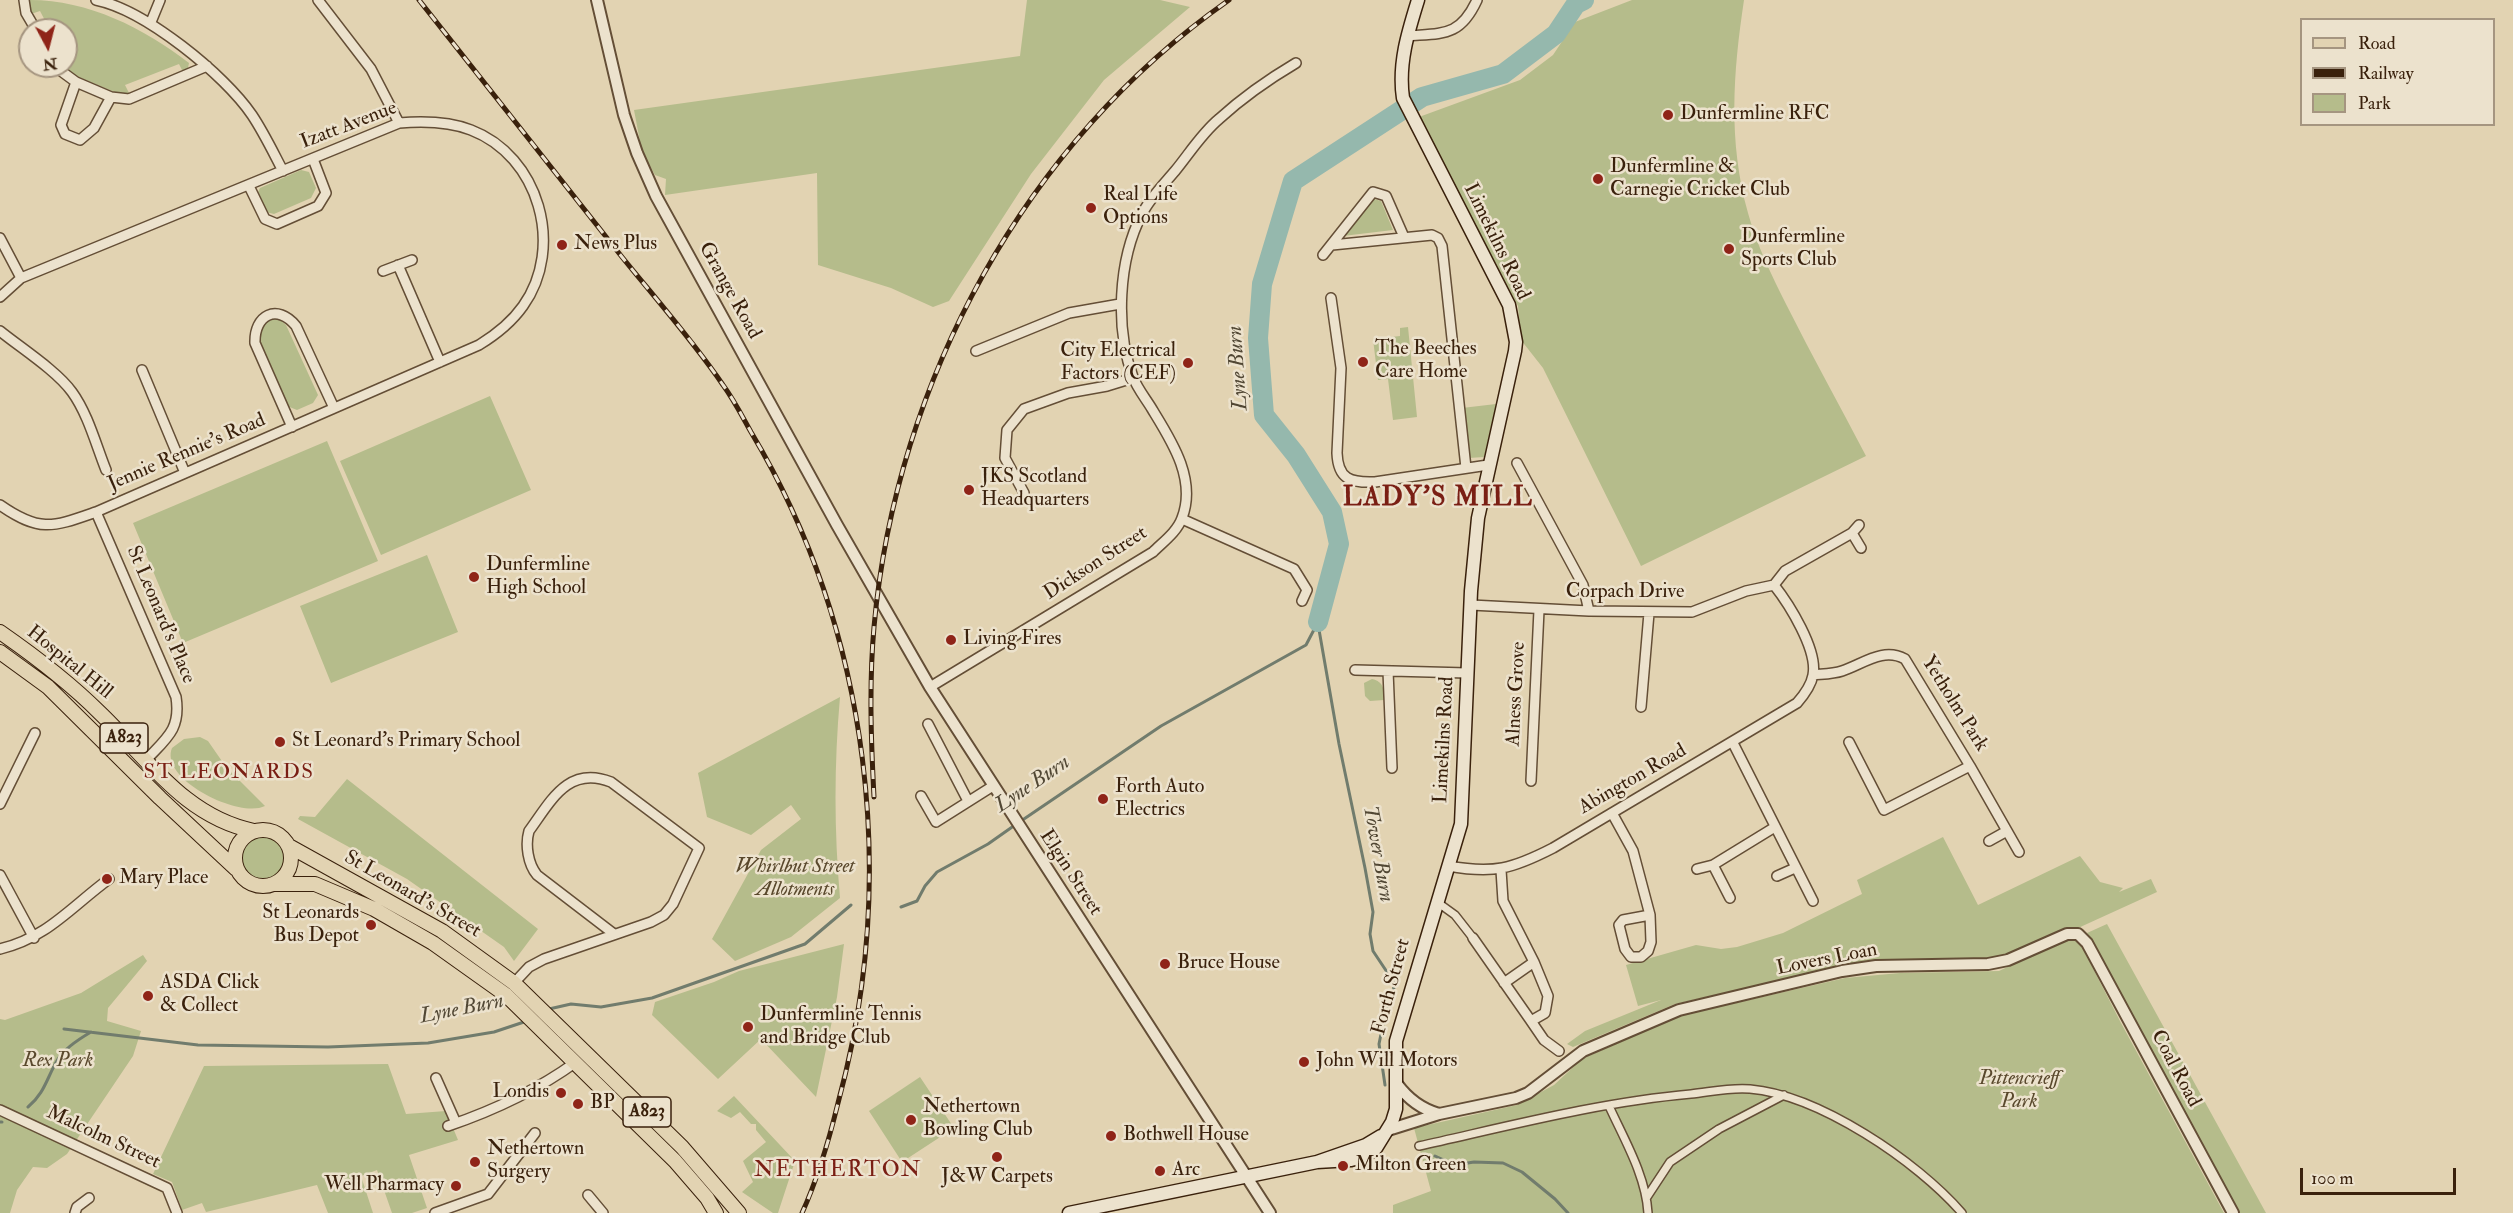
<!DOCTYPE html>
<html>
<head>
<meta charset="utf-8">
<style>
	body { margin:0 }
	#map { position:relative; width:2513px; height:1213px; overflow:hidden; background:#e2d3b2; font-family:"IM FELL Double Pica",serif }
	canvas { display:block }
	.legend { position:absolute; left:2300px; top:18px; width:195px; height:108px; box-sizing:border-box; background:#ece2cd; border:2px solid #a59580; margin:0; padding:8px 10px; list-style:none; font-size:18px; color:#3a210c }
	.legend li { display:flex; align-items:center; gap:12px; height:30px }
	.legend b { width:30px; border:2px solid #a59580 }
	.north { position:absolute; left:18px; top:18px; width:60px; height:60px; box-sizing:border-box; background:#ece2cd; border:2px solid #a59580; border-radius:50%; rotate:173deg; font-size:16px; font-weight:700; line-height:24px; text-align:center; color:#3a210c }
	.north::after { content:''; display:block; margin:auto; width:21px; height:27px; background:#8f2418; clip-path:polygon(50% 0,100% 100%,50% 72%,0 100%) }
	.scale { position:absolute; left:2300px; top:1168px; width:156px; height:27px; box-sizing:border-box; border:3px solid #3a210c; border-top:0; padding-left:8px; font-size:18px; line-height:21px; white-space:nowrap; color:#3a210c; -webkit-text-stroke:4px #ece2cd; paint-order:stroke }
</style>
</head>
<body>
<div id="map">
<canvas width="2513" height="1213"></canvas>
<ul class="legend">
<li><b style="height:8px;background:#e2d3b2"></b>Road</li>
<li><b style="height:8px;background:#3a210c"></b>Railway</li>
<li><b style="height:16px;background:#b5bc8b"></b>Park</li>
</ul>
<div class="north">N</div>
<div class="scale">100 m</div>
</div>
<script>
const g = document.querySelector('canvas').getContext('2d');
g.lineJoin = 'round';
function fillPath(path, color) {
  g.fillStyle = color;
  g.fill(path, 'evenodd');
}
function trace(path, color, width, dash) {
  g.strokeStyle = color;
  g.lineWidth = width;
  g.lineCap = dash ? 'butt' : 'round';
  g.setLineDash(dash || []);
  g.stroke(path);
}
function drawText(font, color, halo, rows, align = 'center') {
  g.font = font + ' "IM FELL Double Pica",serif';
  g.lineWidth = 5;
  g.setLineDash([]);
  g.textBaseline = 'middle';
  g.strokeStyle = halo;
  g.fillStyle = color;
  for (const [text, x, y, turn = 0] of rows) {
    g.save();
    g.translate(x, y);
    g.rotate((+turn || 0) * Math.PI / 180);
    g.textAlign = isNaN(turn) ? turn : align;
    if (halo) g.strokeText(text, 0, 0);
    g.fillText(text, 0, 0);
    g.restore();
  }
}
fillPath(new Path2D(`
	M30,0c58,0 114,28 159,63l-1,5 -5,4 -4,-8 -54,21 4,8 -7,2 -58,-24 -3,-5h5v-36h-16l-10,-19 -9,3 -5,-10z
	M1027,0h133l30,7 -86,73 -73,94 -82,127 -16,6 -42,-19 -73,-23 -1,-92 -152,22 1,-16 -11,-4 -13,-23 -8,-42 386,-54z
	M1632,0h112c-11,73 -16,141 4,213 9,33 24,63 39,93 25,50 53,100 79,150l-225,110 -98,-198 -22,-28 -3,-34 -99,-189 101,-37 33,-25 22,-33z
	M301,170l8,2 7,16 -5,10 -37,16 -8,-2 -9,-18 3,-6z
	M1371,198l10,3 12,29 -50,6z
	M277,317l9,8 32,70 -5,8 -16,7 -10,-4 -31,-71 5,-12z
	M1408,327l9,90 -24,3 -5,-41 -10,1 -5,-41 27,-3v-8z
	M490,396l41,94 -150,65 -41,-94z
	M1496,404l-12,53 -15,1 -7,-50z
	M327,441l51,120 -195,82 -50,-120z
	M427,555l31,77 -127,51 -31,-77z
	M1372,679c12,3 12,10 12,21l-14,1 -5,-5 -1,-13z
	M840,697c-6,68 -6,133 0,201l-49,39 -56,24 -23,-22 49,-89 40,-31 -10,-14 -40,30 -44,-18 -9,-44z
	M200,737l8,4 18,26 39,39c-26,13 -106,-27 -93,-58l12,-9z
	M347,779l191,150 -24,32 -10,-14 -97,-68 -109,-60 2,-3 15,1z
	M242 858a22 22 0 1 1 44 0a22 22 0 1 1-44 0Z
	M1943,837l35,68 102,-49 20,26 23,6 -4,4 32,-13 6,13 -149,68 -113,-1 -54,7 -166,38 -102,43 -6,-3 18,-13 76,-31 -23,6 -12,-41 70,-20 25,4 16,-2 46,-14 79,-39 -5,-14z
	M2107,924l159,289h-27l-150,-276 -2,-4z
	M2069,938l6,2 6,5 40,78 103,190h-831v-8l38,-14 -17,-63 103,-23 37,-20 28,-26 97,-43 166,-38 55,-5 99,-2z
	M844,944l-7,53 -21,100 -55,-58 -43,40 -66,-64 3,-13 59,-20 25,-11z
	M143,955l4,6 -39,47 -1,13 34,10 -8,25 -66,98 -20,14 -14,-1 -16,23 -7,23h-10v-194l5,1 76,-27z
	M388,1064l18,50 40,-3 12,29 -49,15 18,53 -15,5h-20l-15,-43 -16,6 12,37h-45l-11,-28 -111,27 -4,-9 -20,7 -10,-28 -19,-8 51,-108z
	M920,1077l34,51 -52,34 -33,-51z
	M734,1096l61,65 -17,52h-5l-31,-21 11,-10 -10,-21 23,-19 -10,-12v-6h-5l-11,-12 -9,6 -14,-7z`), '#b5bc8b');
trace(new Path2D(`
	M1318,624l21,120 26,124 8,44 -3,22 3,17 20,30 1,10 -10,28 -5,25 6,41
	M1021,821l140,-95 145,-81 12,-23
	M901,907l16,-6 8,-15 12,-14 51,-28 27,-19
	M549,1009l22,-5 30,3 51,-9 153,-54 46,-39
	M64,1029l134,16 130,2 100,-4 66,-11 33,-11
	M28,1107c17,-14 19,-30 30,-48 7,-11 21,-20 33,-27
	M0,1122h2
	M1435,1156l20,9 19,-3 29,1 19,9 33,27 13,14`), '#717c6d', 3);
trace(new Path2D(`
	M1318,622l21,-78 -7,-32 -36,-57 -32,-40 -6,-77 4,-54 31,-103 129,-84 81,-23 53,-40 20,-30 8,-4`), '#95b8ad', 20);
const pedestrian = new Path2D(`
	M1437,902l18,13 18,23
	M1609,1106c15,33 37,70 39,107
	M1419,1146c90,-20 181,-44 272,-52 19,-2 40,-7 59,-5 69,6 167,72 212,124
	M1647,1197l23,-35 49,-33 65,-34`);
const minor = new Path2D(`
	M24,0l2,13 10,17
	M96,0c49,10 128,74 156,115 12,18 21,37 31,56
	M318,0l53,69 28,54
	M151,22l9,-22
	M1407,36c36,-3 53,1 70,-36
	M58,66l3,5 15,11 35,15 18,2 78,-33
	M76,82l-15,43 4,9 15,6 14,-12 17,-31
	M249,186l16,33 12,5 41,-18 8,-13 -13,-34
	M0,238l21,40
	M1332,245l100,-10 6,3 4,8 24,222
	M1323,255l50,-63 13,4 18,41
	M398,265l42,97
	M383,271l29,-11
	M0,297l21,-19 378,-155c24,-2 49,-2 72,7 68,26 94,117 52,176 -12,17 -26,28 -44,39l-383,167c-43,15 -56,21 -96,-7
	M1331,298l10,70 -4,85c1,26 13,30 38,29l113,-17
	M0,331c21,17 57,40 72,61 16,22 24,53 34,78
	M976,351l93,-38 51,-9
	M142,370l43,103
	M292,427l-37,-84c-1,-28 22,-40 41,-17l38,82
	M1517,463l66,122 6,26
	M1024,493l-19,-35 2,-28 17,-21 44,-16 39,-7 26,-8
	M96,512l80,185c5,32 -9,41 -30,63
	M1182,519l112,50 13,21 -5,11
	M1852,533l9,15
	M1774,585l11,-14 67,-38 7,-8
	M1355,670l112,3
	M1388,671l4,97
	M1813,675c9,-1 20,-1 29,-4 21,-7 41,-24 63,-12l65,107 49,86
	M930,687l223,-135c10,-10 24,-20 29,-34 15,-39 -11,-78 -30,-109 -6,-10 -15,-21 -19,-32 -18,-48 -15,-117 9,-163 8,-16 22,-30 33,-43 14,-17 27,-38 44,-52 23,-21 50,-40 77,-56
	M1641,707l8,-94
	M928,724l40,77
	M1849,742l35,68 86,-44
	M1733,743l80,158
	M1531,781l8,-171
	M921,796l15,26 57,-36
	M0,804l35,-71
	M1612,813l21,38 17,64 1,27 -3,9 -7,6h-10l-6,-8 -6,-24 4,-5 27,-5
	M1989,841l18,-10
	M1713,865l17,33
	M1448,866c46,8 64,3 105,-18l244,-145c7,-8 14,-17 16,-28 5,-25 -24,-71 -39,-90l-28,6 -54,21 -103,-1 -118,-6
	M1697,869l16,-4 62,-38
	M1501,870l2,31 31,61 14,34 -3,17 -14,8 13,19 15,11
	M0,875l34,63
	M1777,876l18,-8
	M1473,938l58,83
	M0,949c47,-11 72,-43 109,-70
	M514,983l15,-16 15,-8 107,-37 13,-7 9,-11 26,-56 -88,-66c-43,-17 -60,19 -82,49 -4,14 -1,33 8,44l77,59
	M1504,983l30,-21
	M436,1078l20,45
	M0,1110l167,78 10,25
	M448,1126c47,-16 88,-35 128,-64
	M588,1195l15,18
	M75,1213l2,-6 12,-9
	M435,1213l53,-19 47,-61`);
const tertiary = new Path2D(`
	M597,0l27,115 13,38 19,43 181,329 93,162 340,526
	M1397,1084c11,15 24,25 42,30
	M1388,1130l51,-16 77,-16 12,-5 55,-42 96,-41 163,-39 34,-5 112,-2 20,-4 59,-26h11l9,9 146,270`);
const secondary = new Path2D(`
	M1317,1162l34,-2 15,-4 10,-8 16,-26 4,-13v-68l65,-217 10,-233 7,-73 37,-167 1,-9 -7,-37 -106,-207c-5,-34 5,-66 15,-98
	M1069,1213l248,-51 49,-17 15,-9`);
const primary = new Path2D(`
	M0,632c36,25 69,50 100,81 48,46 85,104 154,118
	M0,652l48,35 112,111 76,71
	M235 858a28 28 0 1 1 56 0a28 28 0 1 1-56 0Z
	M289,846l153,85 72,52 168,164 57,66
	M276,884h39l59,25 59,34 73,52 169,166 32,37 9,15`);
trace(pedestrian, '#644e36', 10);
trace(minor, '#644e36', 12);
trace(tertiary, '#644e36', 14);
trace(secondary, '#3a210c', 15);
trace(primary, '#3a210c', 16);
trace(pedestrian, '#ece2cd', 7);
trace(minor, '#ece2cd', 9);
trace(tertiary, '#ece2cd', 10);
trace(secondary, '#ece2cd', 12);
trace(primary, '#e2d3b2', 14);
const rail = new Path2D(`
	M419,0c68,86 135,171 203,257 34,42 71,84 101,128 11,15 19,31 28,47 120,201 148,447 87,671 -9,37 -20,75 -36,110
	M874,797c-3,-57 -5,-114 0,-170 22,-247 152,-485 355,-627`);
trace(rail, '#3a210c', 5);
trace(rail, '#ece2cd', 3, [9]);
for (const [x, y, r, color] of [
	[1668,115,6,"#8f2418"],
	[1598,179,6,"#8f2418"],
	[1091,208,6,"#8f2418"],
	[562,245,6,"#8f2418"],
	[1729,249,6,"#8f2418"],
	[1363,362,6,"#8f2418"],
	[1188,363,6,"#8f2418"],
	[969,490,6,"#8f2418"],
	[474,577,6,"#8f2418"],
	[951,640,6,"#8f2418"],
	[280,742,6,"#8f2418"],
	[1103,799,6,"#8f2418"],
	[107,879,6,"#8f2418"],
	[371,925,6,"#8f2418"],
	[1165,964,6,"#8f2418"],
	[148,996,6,"#8f2418"],
	[748,1027,6,"#8f2418"],
	[1304,1062,6,"#8f2418"],
	[561,1093,6,"#8f2418"],
	[578,1104,6,"#8f2418"],
	[911,1120,6,"#8f2418"],
	[1111,1136,6,"#8f2418"],
	[997,1157,6,"#8f2418"],
	[475,1162,6,"#8f2418"],
	[1343,1166,6,"#8f2418"],
	[1160,1171,6,"#8f2418"],
	[456,1186,6,"#8f2418"]
]) {
  const dot = new Path2D();
  dot.arc(x, y, r, 0, 2 * Math.PI);
  g.fillStyle = color;
  g.fill(dot);
  trace(dot, '#ece2cd', 2);
}
for (const [x, y, w] of [
	[124,738,48],
	[647,1112,48]
]) {
  const box = new Path2D();
  box.roundRect(x - w / 2, y - 15, w, 30, 4.5);
  g.fillStyle = '#ece2cd';
  g.fill(box);
  trace(box, '#3a210c', 1.5);
}
drawText('bold 18px', '#3a210c', null, [
	["A823",124,738],
	["A823",647,1112]
]);
drawText('20px', '#3a210c', '#ece2cd', [
	["Dunfermline RFC",1680,115],
	["Dunfermline &",1610,168],
	["Carnegie Cricket Club",1610,191],
	["Real Life",1103,196],
	["Options",1103,219],
	["Dunfermline",1741,238],
	["Sports Club",1741,261],
	["News Plus",574,245],
	["The Beeches",1375,350],
	["Care Home",1375,373],
	["City Electrical",1176,352,"right"],
	["Factors (CEF)",1176,375,"right"],
	["JKS Scotland",981,478],
	["Headquarters",981,501],
	["Dunfermline",486,566],
	["High School",486,589],
	["Living Fires",963,640],
	["St Leonard's Primary School",292,742],
	["Forth Auto",1115,788],
	["Electrics",1115,811],
	["Mary Place",119,879],
	["St Leonards",359,914,"right"],
	["Bus Depot",359,937,"right"],
	["Bruce House",1177,964],
	["ASDA Click",160,984],
	["& Collect",160,1007],
	["Dunfermline Tennis",760,1016],
	["and Bridge Club",760,1039],
	["John Will Motors",1316,1062],
	["Londis",549,1093,"right"],
	["BP",590,1104],
	["Nethertown",923,1108],
	["Bowling Club",923,1131],
	["Bothwell House",1123,1136],
	["Nethertown",487,1150],
	["Surgery",487,1173],
	["Milton Green",1355,1166],
	["Arc",1172,1171],
	["J&W Carpets",997,1178,"center"],
	["Well Pharmacy",444,1186,"right"]
], 'left');
drawText('20px', '#3a210c', '#ece2cd', [
	["Izatt Avenue",349,126,-21],
	["Limekilns Road",1496,242,64],
	["Grange Road",729,291,61],
	["Jennie Rennie's Road",187,453,-23],
	["Dickson Street",1096,564,-33],
	["Corpach Drive",1625,593],
	["St Leonard's Place",160,615,67],
	["Hospital Hill",69,663,39],
	["Alness Grove",1517,694,-87],
	["Yetholm Park",1954,704,58],
	["Limekilns Road",1445,740,-87],
	["Abington Road",1633,780,-30],
	["Elgin Street",1070,873,57],
	["St Leonard's Street",412,895,30],
	["Lovers Loan",1827,960,-11],
	["Forth Street",1392,987,-75],
	["Coal Road",2175,1069,62],
	["Malcolm Street",103,1138,25]
]);
drawText('italic 20px', '#59482c', '#ece2cd', [
	["Whirlbut Street",795,868],
	["Allotments",795,891],
	["Rex Park",58,1062],
	["Pittencrieff",2019,1080],
	["Park",2019,1103]
]);
drawText('italic 21px', '#514734', '#ece2cd', [
	["Lyne Burn",1239,368,-94],
	["Lyne Burn",1033,785,-34],
	["Tower Burn",1377,854,80],
	["Lyne Burn",462,1010,-11]
]);
g.letterSpacing = '1.5px';
drawText('21px', '#7a1f14', '#ece2cd', [
	["ST LEONARDS",229,773]
]);
g.letterSpacing = '0px';
g.letterSpacing = '1.5px';
drawText('22px', '#7a1f14', '#ece2cd', [
	["NETHERTON",838,1171]
]);
g.letterSpacing = '0px';
g.letterSpacing = '1.5px';
drawText('bold 26px', '#7a1f14', '#ece2cd', [
	["LADY'S MILL",1438,499]
]);
g.letterSpacing = '0px';
</script>
</body>
</html>
